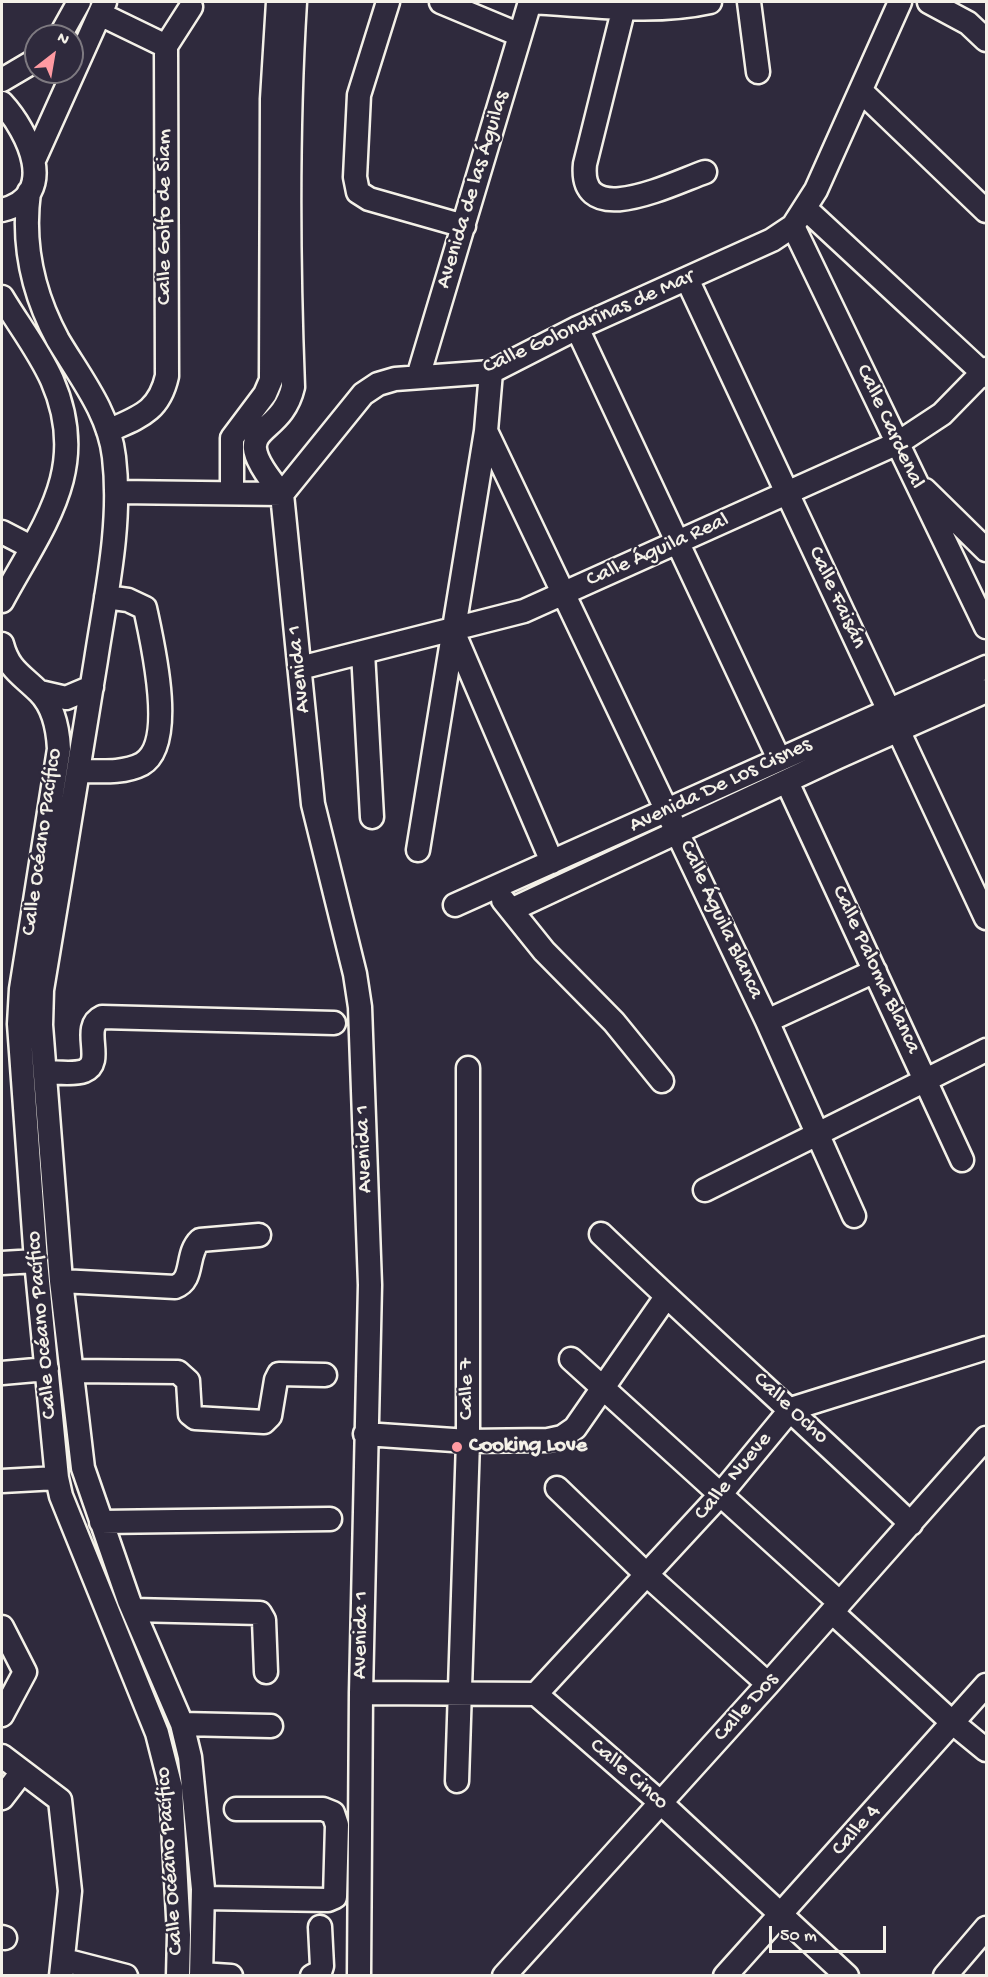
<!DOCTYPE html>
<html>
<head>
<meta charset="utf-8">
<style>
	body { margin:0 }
	#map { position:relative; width:988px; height:1977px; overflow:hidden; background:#2f2a3d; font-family:"Gochi Hand",sans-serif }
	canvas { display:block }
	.frame { position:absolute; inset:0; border:3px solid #f4f1e8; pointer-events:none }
	.north { position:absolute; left:24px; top:24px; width:60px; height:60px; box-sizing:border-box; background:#2f2a3d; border:2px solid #7e7a81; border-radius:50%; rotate:31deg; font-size:16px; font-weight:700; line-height:24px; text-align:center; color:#f4f1e8 }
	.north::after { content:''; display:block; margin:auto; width:21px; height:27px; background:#ff9aa2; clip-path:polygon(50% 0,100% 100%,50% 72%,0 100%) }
	.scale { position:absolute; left:769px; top:1926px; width:117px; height:27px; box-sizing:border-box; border:3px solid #f4f1e8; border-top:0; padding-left:8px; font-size:18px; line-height:21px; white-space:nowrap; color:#f4f1e8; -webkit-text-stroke:4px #2f2a3d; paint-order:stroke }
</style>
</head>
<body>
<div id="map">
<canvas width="988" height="1977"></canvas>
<div class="frame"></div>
<div class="north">N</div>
<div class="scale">50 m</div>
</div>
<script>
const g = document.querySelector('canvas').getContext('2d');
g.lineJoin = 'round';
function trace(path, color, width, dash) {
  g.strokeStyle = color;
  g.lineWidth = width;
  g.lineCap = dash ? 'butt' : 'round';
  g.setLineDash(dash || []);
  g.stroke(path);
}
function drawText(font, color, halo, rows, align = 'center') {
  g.font = font + ' "Gochi Hand",sans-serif';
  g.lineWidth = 4.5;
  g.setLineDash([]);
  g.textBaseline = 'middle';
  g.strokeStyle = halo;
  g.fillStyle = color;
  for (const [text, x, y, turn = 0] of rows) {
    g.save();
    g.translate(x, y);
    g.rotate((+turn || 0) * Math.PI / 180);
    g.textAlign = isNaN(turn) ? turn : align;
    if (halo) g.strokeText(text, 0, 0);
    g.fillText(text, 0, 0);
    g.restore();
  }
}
const minor = new Path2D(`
	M388,2l-29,93 -4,82 3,15 11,7 95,27
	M441,2l79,33
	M530,2c59,3 122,13 180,0
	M749,2l9,70
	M929,2l39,21 18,17
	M624,7l-39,157c-7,68 88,19 120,8
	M100,14l66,32 1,330c-8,36 -28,41 -59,55
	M60,36l19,-34
	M166,46l25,-39
	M2,80l34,-20
	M862,92l124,119
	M2,103c26,28 58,93 0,107
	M34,160l71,-158
	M29,192c-7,52 4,102 29,148 22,37 51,73 56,117 8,67 -8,137 -18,203 -17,110 -36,220 -54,330l-1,35 20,256 22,187 46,133 53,123 8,33 13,132 -2,87
	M806,209l180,167
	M793,226l193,401
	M687,279l299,639
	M2,297c16,27 37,54 50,83 39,89 -9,145 -50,221
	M577,328l202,431
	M418,377l112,-375
	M486,431l281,590 87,195
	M925,490l61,60
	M117,492l165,2
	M232,493v-55l33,-44 6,-14 1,-281 6,-97
	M282,494l31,310 42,170 5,33 10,278 -9,408 -2,283
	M282,494l81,-100 15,-10 17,-5 96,-7 86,-44 195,-88 21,-14 23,-36 84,-188
	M282,494c-61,-73 -2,-51 11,-107 -5,-129 -6,-257 2,-385
	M2,532l29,15
	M453,631l99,231
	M2,644c7,26 19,30 37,48 15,15 19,36 20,57l-38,240 -2,35 17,237 21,217 4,18 96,237 14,55 8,147 -1,41
	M363,652l9,165
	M300,668l224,-57 374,-168 44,-29 44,-45
	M40,692l26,6 26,-11
	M78,771c20,0 45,3 64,-7 35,-20 10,-123 3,-156l-17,-8 -22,-3
	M787,782l175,378
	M418,850l68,-419 5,-59
	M503,900l41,51 70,71 48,59
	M455,905l531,-238
	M511,910l327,-153 148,-66
	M767,1021l108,-50
	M45,1072c11,0 28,3 39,-1 22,-9 -4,-44 18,-54l232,6
	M705,1190l281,-140
	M601,1234c102,98 208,192 310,290
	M2,1263l34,-2
	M61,1281l114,6c20,-7 10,-33 25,-47l59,-5
	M571,1359l269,244
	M72,1371l106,1 10,9 2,33 5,4 69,4 6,-6 6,-36 3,-6 46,1
	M2,1373l45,-4
	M365,1434l103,7 80,-1 14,-3 13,-9 91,-131
	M2,1481l55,-3
	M557,1488l90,87 121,109
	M101,1522l229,-3
	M133,1610l127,3 4,7 2,52
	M832,1612l121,111 33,27
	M2,1627l23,45 -23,43
	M361,1693l175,1 125,109 186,173
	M536,1694l184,-199 71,-86 195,-61
	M182,1724l89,2
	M2,1756l58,44 10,91 -9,85
	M457,1781l11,-340v-373
	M2,1798l20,-26
	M203,1898l125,2 7,-3 2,-72 -4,-12 -10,-4h-87
	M2,1937l3,1
	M64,1960l62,16
	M201,1974l30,2
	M312,1976l8,-4 2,-6 -2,-39
	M504,1976l264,-292 218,-246
	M725,1976l261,-291
	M945,1976l41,-48`);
trace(minor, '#f4f1e8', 27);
trace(minor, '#2f2a3d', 22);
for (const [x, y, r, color] of [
	[457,1447,6,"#ff9aa2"]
]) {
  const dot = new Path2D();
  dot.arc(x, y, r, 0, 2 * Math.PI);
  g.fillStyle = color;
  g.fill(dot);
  trace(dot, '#2f2a3d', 2);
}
drawText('22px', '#f4f1e8', '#2f2a3d', [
	["Avenida de las Águilas",474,190,-73],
	["Calle Golfo de Siam",166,217,-90],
	["Calle Golondrinas de Mar",589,323,-24],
	["Calle Cardenal",889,427,65],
	["Calle Águila Real",658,551,-24],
	["Calle Faisán",836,598,65],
	["Avenida 1",300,669,-96],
	["Avenida De Los Cisnes",721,786,-25],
	["Calle Océano Pacífico",43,842,-82],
	["Calle Águila Blanca",720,920,65],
	["Calle Paloma Blanca",875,970,65],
	["Avenida 1",365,1149,-92],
	["Calle Océano Pacífico",43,1325,-95],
	["Calle 7",468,1389,-90],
	["Calle Ocho",790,1409,43],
	["Calle Nueve",734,1477,-50],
	["Avenida 1",362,1635,-89],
	["Calle Dos",747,1708,-48],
	["Calle Cinco",628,1775,41],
	["Calle 4",857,1831,-48],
	["Calle Océano Pacífico",171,1861,-94]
]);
drawText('bold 22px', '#f4f1e8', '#2f2a3d', [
	["Cooking Love",469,1447]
], 'left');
</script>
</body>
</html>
